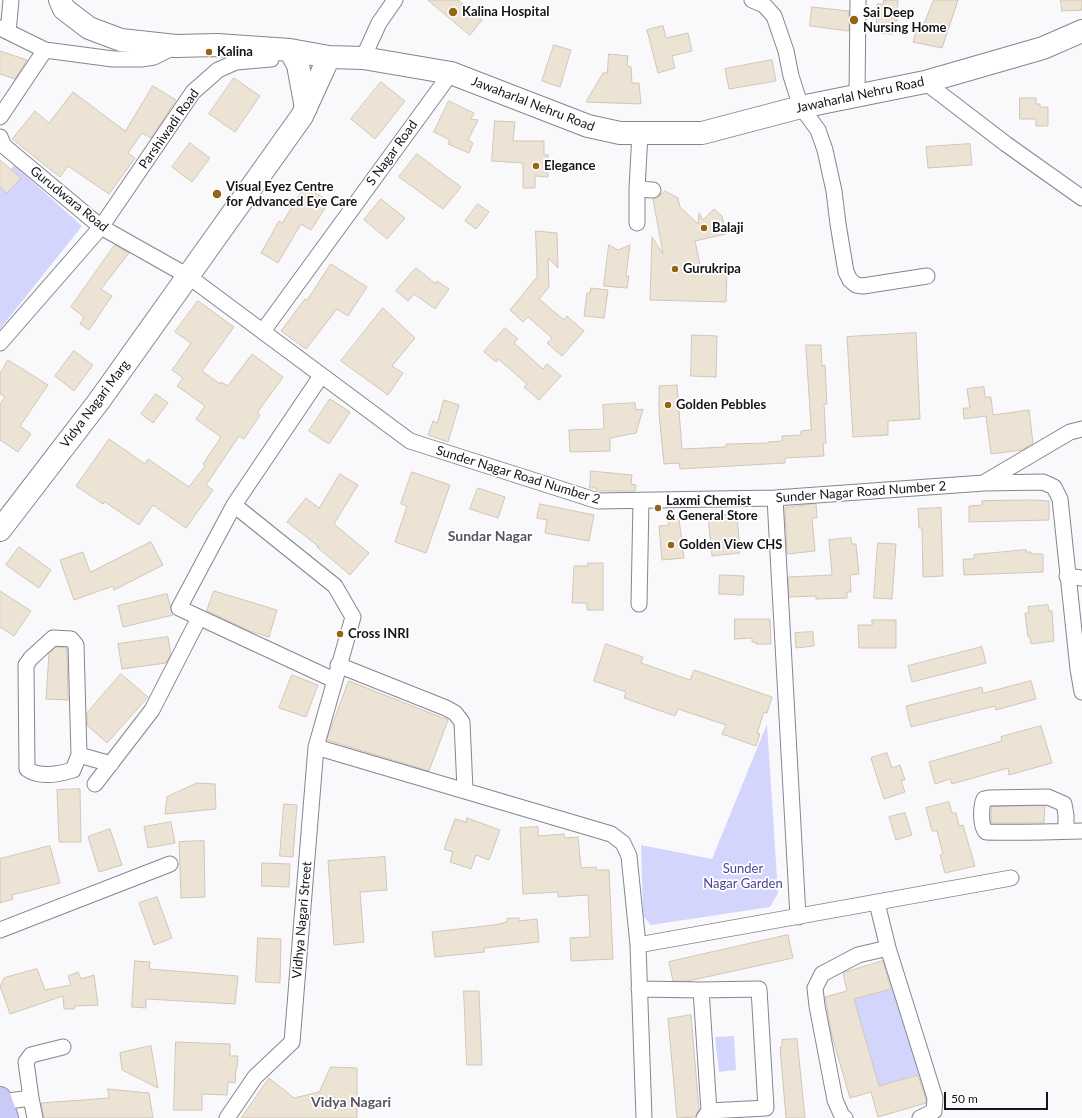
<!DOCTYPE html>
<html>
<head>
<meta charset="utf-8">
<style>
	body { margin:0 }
	#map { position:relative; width:1082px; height:1118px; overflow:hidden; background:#f9f9fc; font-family:Lato,sans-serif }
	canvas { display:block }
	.scale { position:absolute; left:944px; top:1092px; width:104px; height:18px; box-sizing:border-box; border:2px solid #141419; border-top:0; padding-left:5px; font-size:12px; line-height:14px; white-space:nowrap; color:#141419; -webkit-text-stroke:3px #fff; paint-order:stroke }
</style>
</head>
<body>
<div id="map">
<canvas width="1082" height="1118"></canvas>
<div class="scale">50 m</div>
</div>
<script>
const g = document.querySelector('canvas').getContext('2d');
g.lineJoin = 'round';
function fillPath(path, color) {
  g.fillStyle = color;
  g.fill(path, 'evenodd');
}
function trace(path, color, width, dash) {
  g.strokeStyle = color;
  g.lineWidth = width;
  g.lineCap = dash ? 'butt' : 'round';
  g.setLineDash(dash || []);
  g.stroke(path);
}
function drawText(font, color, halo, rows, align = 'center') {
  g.font = font + ' Lato,sans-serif';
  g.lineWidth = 3.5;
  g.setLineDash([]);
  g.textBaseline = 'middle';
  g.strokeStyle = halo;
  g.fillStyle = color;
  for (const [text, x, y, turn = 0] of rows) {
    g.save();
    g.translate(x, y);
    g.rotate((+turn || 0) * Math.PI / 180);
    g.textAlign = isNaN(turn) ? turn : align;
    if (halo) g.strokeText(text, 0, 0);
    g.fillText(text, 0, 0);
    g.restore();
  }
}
fillPath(new Path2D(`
	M14,165l68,61 -82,103v-146z
	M767,724l11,169 -8,14 -119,18 -8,-9 -2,-71 71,14z
	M896,987l25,87 -42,12 -25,-87z
	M734,1036l2,34 -17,2 -4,-35z`), '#d4d5fd');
const building = new Path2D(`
	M428,0h30l24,20 -12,15z
	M884,0h14l-1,21h-3l-1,13 -17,-1 1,-29h6z
	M934,0h24l-16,48 -29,-6 5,-18 5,1z
	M1061,0h21v10l-20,1z
	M812,7l37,4v20l-39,-5z
	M663,26l3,12 22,-5 4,18 -20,5 3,12 -17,5 -11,-43z
	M554,45l17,5 -11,37 -18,-6z
	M0,51l27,9 -12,19 -15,-5z
	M609,54l19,2 -1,10 4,1 1,16h7l2,21 -55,-2 17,-29h4z
	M772,60l4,21 -47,8 -4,-20z
	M234,78l26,18 -25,36 -26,-18z
	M381,82l24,19 -30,38 -24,-20z
	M153,86l23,14 -25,38 -9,-5 -14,20 7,5 -26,36 -41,-28 -8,11 -48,-38 23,-28 14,12 24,-31 52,39z
	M1020,98h16v6h4v3h8v19h-12v-7h-16z
	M449,101l25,12 -3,6 7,1 -10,20 5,3 -4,10 -21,-9 2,-4 -16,-8z
	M495,121l20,1 -2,19h31v14h4v22l-13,-1v12h-12v-25l-31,-2z
	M190,143l20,15 -18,24 -20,-15z
	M970,144l2,21 -44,3 -2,-21z
	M417,154l44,33 -18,22 -44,-32z
	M0,160l21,18 -14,15 -7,-6z
	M305,186l24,16 -18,28 -10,-6 -23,39 -17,-10 18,-32 3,2z
	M665,191l13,7 2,9 18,17 1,-11 4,7 11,-11 8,7 4,18 -31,7 6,28 26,1 -1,32 -76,-2 2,-63 11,17 -10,-55 4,-1z
	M381,199l24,19 -18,21 -23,-19z
	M478,204l11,8 -13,17 -11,-8z
	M536,231l21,2 1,35 -10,-10 1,29 -10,12 25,21 3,-4 17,15 -22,25 -15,-13 5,-5 -24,-21 -5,5 -13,-12 27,-33z
	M115,245l14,8 -28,36 11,7 -23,34 -9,-6 4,-7 -13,-10z
	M609,245l9,5 12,-5 -4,31h3l-2,12 -23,-2z
	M331,264l36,23 -19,29 -11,-7 -31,40 -25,-18 24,-32 2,1z
	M416,268l20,16 1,-3 12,8 -14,20 -21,-15 -6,7 -12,-10z
	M591,288l17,2 -4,28 -20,-2 3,-23h3z
	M198,301l36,26 -32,44 18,13 1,-2 7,4 24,-32 31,23 -26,36 3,2 -16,24 -5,-3 -33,49 7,5 -27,38 -33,-23 -14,20 -34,-23 -2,2 -27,-18 33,-47 36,25 3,-5 41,28 16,-21 -2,-2 18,-27 -25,-18 9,-13 -28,-20 6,-8 -11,-8 19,-27 -16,-11z
	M383,308l32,30 -23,28 11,7 -15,22 -47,-34z
	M505,328l13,11 -4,4 29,26 4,-5 14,12 -22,24 -15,-13 3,-3 -29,-25 -2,3 -12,-10z
	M916,333l4,86 -32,2v14l-35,2 -6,-100z
	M692,335l25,1 -1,41 -25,-1z
	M806,345h15l1,21 3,-1 2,39h-3l2,39h-3l1,13 -39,2v5l-105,6 -1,-6 -15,1 -5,-50v-28l18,-1 5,64 44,-2v-3l42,-1v-1l14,-1v-5l19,-1v-4l10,-1z
	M74,351l19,14 -19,26 -19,-15z
	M8,360l40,25 -28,41 11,8 -13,18 -18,-12v-36l5,-7 -5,-3v-20z
	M984,387l1,10h6l2,18 36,-5 4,33 -11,7 -31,4 -5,-38 -22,3 -1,-11h7l-3,-19z
	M156,394l12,9 -15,20 -12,-9z
	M330,399l20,13 -21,32 -20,-13z
	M444,400l15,5 -11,37 -20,-7 5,-14 4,2z
	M635,403l1,7 7,-1 -7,24 -26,5v13l-40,1 -1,-22 35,-1 -1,-24z
	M591,471l41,4 -1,9 5,1 -1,6h-39l1,-3h-7z
	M412,472l38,13 -24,68 -31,-11 12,-36 -6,-2z
	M340,474l18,11 -24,39 35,29 -19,22 -33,-28 1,-1 -31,-24 19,-24 13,10z
	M478,488l27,9 -7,21 -28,-9z
	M1035,500l14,1v19l-80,2v-16l13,-1v-4z
	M540,504l54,11 -5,26 -44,-8 2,-13 -10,-2z
	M816,504l1,14h-5l3,33 -28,3 -2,-46z
	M941,508l2,68 -20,1 -1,-49h-3l-1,-19z
	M737,514l3,39 -28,3 -4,-40z
	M679,519l5,39 -22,2 -3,-34 10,-1 -1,-4z
	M851,538l1,6h4l3,30 -9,1 1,17h-4v6l-31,1v-3l-27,1 -1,-20 44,-2 -3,-35z
	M151,542l12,23 -49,25 -1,-4 -39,14 -14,-40 23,-8 7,20z
	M878,543l18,1 -4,55 -18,-1z
	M19,547l32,23 -12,18 -33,-23z
	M1026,550v2h5v2h12v18l-79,3 -1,-16h11v-4z
	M588,563h15v47h-16v-7h-15l2,-37h14z
	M720,575l24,1 -1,19 -24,-1z
	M0,591l31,20 -17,25 -14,-9z
	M214,591l63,19 -8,27 -19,-6 -43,-20z
	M167,594l6,21 -50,12 -5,-21z
	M1048,605l1,6h3l2,30 -23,3 -1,-7h-2l-3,-24h4l-1,-6z
	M735,619h35l1,25h-15v-2h-4v-4l-17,1z
	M872,620h24v28h-37l-1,-23h14z
	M813,632l1,14 -18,2 -1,-15z
	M168,637l3,17 -5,9 -44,6 -4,-25z
	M606,644l37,13 -2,6 49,17 4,-10 78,27 -5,16 -3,-1 -7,21 3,1 -4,12 -34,-12 4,-9 -48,-16 -3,7 -51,-18 2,-6 -32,-11z
	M56,647l11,1 1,52 -22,-1 3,-45z
	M982,647l4,16 -74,19 -4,-16z
	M121,674l27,23 -41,46 -20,-18v-12z
	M292,675l26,10 -12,32 -27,-9z
	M349,681l99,39 -19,51 -102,-31z
	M1031,681l5,18 -40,11 -1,-4 -84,21 -5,-21 76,-19 1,6z
	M1041,726l11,37 -43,12 -1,-7 -56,16 -2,-5 -15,5 -6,-22 73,-21 -1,-4z
	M887,753l5,15 8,-3 5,15h-4l4,12 -21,7 -13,-41z
	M197,783l18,1 1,25 -51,5 2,-17z
	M80,789l1,53h-22l-2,-52z
	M949,802l3,11h4l3,13 4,-1 12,41 -30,7 -5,-18 3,-1 -6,-23h-5l-6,-23z
	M284,804l13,1 -4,52 -13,-1z
	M1045,806l-1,17h-53v-16z
	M905,813l7,22 -16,5 -7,-23z
	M467,818l33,12 -11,30 -13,-5 -5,14 -21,-7 3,-10 -9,-3 11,-30 11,3z
	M171,822l4,21 -27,5 -4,-21z
	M538,827v9l26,-2 1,4 13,-1 3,31 15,-1v3h13l4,89 -42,2 -1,-23 20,-1 -2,-42 -30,2v-5l-35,2 -3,-66z
	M110,829l12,36 -23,7 -11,-35z
	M204,841l1,56 -24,1 -2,-56z
	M50,846l10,37 -48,12 1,4 -13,4v-44z
	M385,857l2,33 -27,2 4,50 -30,3 -6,-84z
	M262,863l28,1 -1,23 -27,-1z
	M157,897l15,41 -18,7 -15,-42z
	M513,918h6v3l18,-2 2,23 -55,6v4l-49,5 -3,-25 62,-7 13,-3v-3z
	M788,935l5,23 -105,23h-15l-4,-19z
	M258,938l23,1 -1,44 -24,-1z
	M135,961l15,1 -1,7 89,7 -3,28 -89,-5v9l-14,-1z
	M883,961l8,28 -37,10 25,87 39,-11 8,24v4l-48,14 -7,-25 -21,6 -18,-62 -7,-39 22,-6 -4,-18z
	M37,969l8,21 26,-5 -3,-9 10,-4 3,7 13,-4 4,30 -23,1 -1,3h-10l-1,-13 -53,18 -10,-28 4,-8z
	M464,991h15l3,74h-15z
	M691,1015l8,95 -4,7 -18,1 -9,-99z
	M797,1039l8,79h-19l-6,-71h2v-7z
	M176,1042l54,2v12h8l-1,13h-1l-1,14 -7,-1 -1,13 -25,-1v16h-28z
	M151,1046l7,42 -36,-18 -2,-17z
	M331,1067l26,1v50h-116l28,-40 25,20 25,-6z
	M108,1089l41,4 4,25h-109l-3,-15 68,-5z`);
fillPath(building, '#ede3d4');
trace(building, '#d0c6b8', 1);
const street = new Path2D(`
	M752,0l12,5 10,11 12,35 5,25 10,31 17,23 7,20 9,41 4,33 8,48 4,8 6,5 7,1 64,-10
	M0,28l45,22 68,9h28l13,-2 22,-11
	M8,32l3,-32
	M363,58l16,-35 16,-23
	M925,82l81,62 76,54
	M857,95l1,-95
	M0,117l45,-67
	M0,137l4,9 97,81 87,49 222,165 188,60 177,-3 209,-15 59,-1 11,5 6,12 18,170 4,23
	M637,189l3,-56
	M637,223v-34l16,1
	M263,331l188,-258
	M0,343l101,-116 92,-135 25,-22 18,-8 35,-3 2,-10
	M321,376l-87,129 -55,103 155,72
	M985,482l85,-50 12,-3
	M775,498l23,419
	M234,505l101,81 18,31 -37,130 295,87 12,9 6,13 9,89 6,173
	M1067,576l15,2
	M639,604l2,-103
	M338,665l108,43 9,5 7,9 3,68
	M79,755l-3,-110 -5,-6 -18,-1 -22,20 -5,7 1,104c12,9 33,5 46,1l6,-15 32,9
	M95,784l57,-74 47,-92
	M1066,831v-16l-2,-11 -16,-7 -59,1 -5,1c-3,7 -4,27 2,33 32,1 64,0 96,-1
	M877,903l11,45 47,150 -1,13 -14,7
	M0,930l170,-66
	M638,945l373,-67
	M639,989l62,1
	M31,1098l4,20
	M1,1102l30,-4 -5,-36 5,-7 32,-8
	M227,1118l28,-41 37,-35 24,-295
	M704,1118l5,-7 -8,-121 58,-1 7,119 -57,3
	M845,1118l-3,-2 -7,-16 -18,-94 -2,-18 7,-14 36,-19 30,-7`);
const secondary = new Path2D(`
	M60,0l4,9 25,19 32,12 55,6 41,-1 73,5 39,7 34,1 88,15 137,53 32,7h82l99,-26 124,-25 118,-34 39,-17
	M290,50l8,15 8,43
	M0,530l99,-129 203,-285 27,-59`);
const highway = new Path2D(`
	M0,1098l7,20`);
trace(street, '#848593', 17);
trace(secondary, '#848593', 24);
trace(highway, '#8a8aaa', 24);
trace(street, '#fff', 15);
trace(secondary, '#fff', 22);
trace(highway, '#c9caf8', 22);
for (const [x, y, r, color] of [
	[453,12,5,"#946613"],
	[854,20,5,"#946613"],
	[209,52,4,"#946613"],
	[536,166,4,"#946613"],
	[217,194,5,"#946613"],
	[704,228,4,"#946613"],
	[675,269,4,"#946613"],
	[668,405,4,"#946613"],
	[658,508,4,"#946613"],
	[671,545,4,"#946613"],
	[340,634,4,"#946613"]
]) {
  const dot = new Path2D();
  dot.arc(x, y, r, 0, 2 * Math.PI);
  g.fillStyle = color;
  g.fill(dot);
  trace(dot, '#fff', 1.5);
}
drawText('bold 13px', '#141419', '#fff', [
	["Kalina Hospital",462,12],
	["Sai Deep",863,13],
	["Nursing Home",863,28],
	["Kalina",217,52],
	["Elegance",544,166],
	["Visual Eyez Centre",226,187],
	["for Advanced Eye Care",226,202],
	["Balaji",712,228],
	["Gurukripa",683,269],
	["Golden Pebbles",676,405],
	["Laxmi Chemist",666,501],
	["& General Store",666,516],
	["Golden View CHS",679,545],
	["Cross INRI",348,634]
], 'left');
drawText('13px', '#141419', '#fff', [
	["Jawaharlal Nehru Road",860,95,-12],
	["Jawaharlal Nehru Road",533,104,21],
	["Parshiwadi Road",169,129,-55],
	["S Nagar Road",392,153,-54],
	["Gurudwara Road",69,199,39],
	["Vidya Nagari Marg",95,404,-53],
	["Sunder Nagar Road Number 2",518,475,17],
	["Sunder Nagar Road Number 2",861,492,-4],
	["Vidhya Nagari Street",302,920,-85]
]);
drawText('13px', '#4c4498', '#fff', [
	["Sunder",743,869],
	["Nagar Garden",743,884]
]);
drawText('bold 14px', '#555563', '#fff', [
	["Sundar Nagar",490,536],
	["Vidya Nagari",351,1102]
]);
</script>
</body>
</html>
